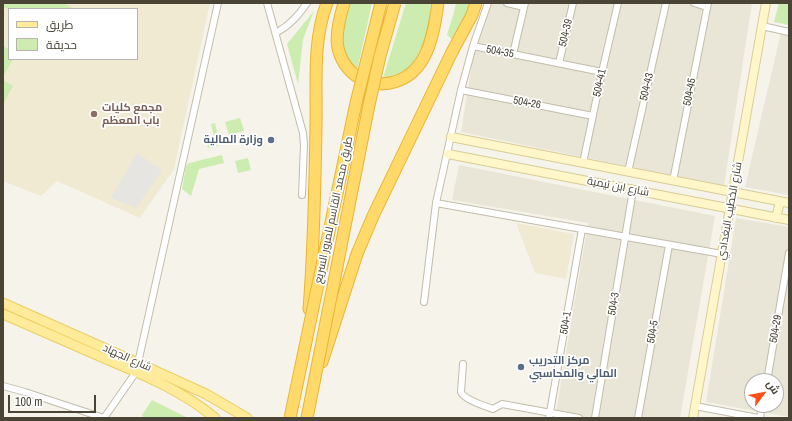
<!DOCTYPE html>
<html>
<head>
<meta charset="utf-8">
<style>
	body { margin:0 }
	#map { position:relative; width:792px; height:421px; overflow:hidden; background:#f6f3ea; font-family:"Archivo Narrow",Cairo,sans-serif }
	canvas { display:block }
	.frame { position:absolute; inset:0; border:4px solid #4a4437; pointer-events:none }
	.legend { position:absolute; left:8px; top:8px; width:130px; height:52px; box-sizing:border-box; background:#fff; border:1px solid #b7b4af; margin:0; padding:5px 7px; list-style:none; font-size:12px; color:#4a4437 }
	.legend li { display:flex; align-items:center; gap:8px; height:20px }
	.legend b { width:20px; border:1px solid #b7b4af }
	.north { position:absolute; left:744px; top:373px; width:40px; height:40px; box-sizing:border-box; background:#fff; border:1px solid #b7b4af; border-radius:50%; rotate:58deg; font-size:11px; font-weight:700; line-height:16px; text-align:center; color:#4a4437 }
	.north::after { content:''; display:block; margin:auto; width:14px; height:18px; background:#ff4e17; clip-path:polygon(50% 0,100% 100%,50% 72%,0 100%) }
	.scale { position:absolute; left:8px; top:395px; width:88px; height:18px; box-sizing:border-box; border:2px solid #4a4437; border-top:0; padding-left:5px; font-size:12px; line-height:14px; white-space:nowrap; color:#4a4437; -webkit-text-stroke:3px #fff; paint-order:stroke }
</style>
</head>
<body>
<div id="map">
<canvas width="792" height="421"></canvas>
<div class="frame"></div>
<ul class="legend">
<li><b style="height:5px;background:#ffeb99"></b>طريق</li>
<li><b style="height:11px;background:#ccecb0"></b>حديقة</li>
</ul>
<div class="north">ش</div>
<div class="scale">100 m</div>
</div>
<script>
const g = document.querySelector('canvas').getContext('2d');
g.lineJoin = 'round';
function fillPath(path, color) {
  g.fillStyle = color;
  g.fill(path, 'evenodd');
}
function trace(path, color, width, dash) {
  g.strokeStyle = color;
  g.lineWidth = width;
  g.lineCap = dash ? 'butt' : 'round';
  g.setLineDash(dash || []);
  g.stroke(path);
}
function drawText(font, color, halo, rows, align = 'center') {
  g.font = font + ' "Archivo Narrow",Cairo,sans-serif';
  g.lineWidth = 3.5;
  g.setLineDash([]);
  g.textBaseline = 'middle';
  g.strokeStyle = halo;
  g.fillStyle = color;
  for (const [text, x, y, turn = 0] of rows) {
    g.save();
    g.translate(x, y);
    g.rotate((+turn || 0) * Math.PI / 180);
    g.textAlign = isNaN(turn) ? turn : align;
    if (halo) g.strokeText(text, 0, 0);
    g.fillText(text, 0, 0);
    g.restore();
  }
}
fillPath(new Path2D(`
	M490,3h262l-28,183 -263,-54 15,-95z
	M781,32l8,2v161l-44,-8z
	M459,165l256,51 -35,202h-125l33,-195 -136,-23z
	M736,218l53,9v190l-83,-15zM752,381h24v24h-24z`), '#eae6d7');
fillPath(new Path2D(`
	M3,3h207l-36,166 -34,49 -83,-37 -16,15 -38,-15zM9,9h128v50h-128z
	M516,223l58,11 -8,45 -31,-6z`), '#f0ead3');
fillPath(new Path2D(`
	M3,3h61l10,6 -65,1 -6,-4z
	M349,3h23l-15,68c-20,-25 -18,-39 -8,-68z
	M406,3h25c-2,22 -3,49 -22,64 -7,6 -17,9 -26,11z
	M456,3h15l-17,38 -7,-6 7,-23z
	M779,3h10v22l-15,-3z
	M314,11l-11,28 -5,45 -11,-40z
	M3,46l6,3v10h4l-10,18z
	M3,80l10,6 -10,18z
	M240,118l4,13 -15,4 -4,-13z
	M215,123l5,22 -12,3 -2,-10 8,-1 -3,-13z
	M222,155l2,8 -25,6 -8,27 -9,-7 4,-23 3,-3z
	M248,158l3,12 -13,3 -3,-12z
	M152,400l36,18h-44l-2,-3z`), '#ccecb0');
fillPath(new Path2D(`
	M137,153l25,17 -26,38 -25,-10z`), '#e7e5e1');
const street = new Path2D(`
	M267,3l36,130 1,12 -2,50
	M507,3l17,4
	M694,3l13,4
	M762,26l27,6
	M276,33c14,-8 22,-17 31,-30
	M473,46l15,-43
	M513,54l12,-51
	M559,63l14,-60
	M461,90l132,26
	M583,163l19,-91 16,-69
	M628,172l38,-169
	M673,181l35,-178
	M436,203l286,51
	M424,302l12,-99 25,-113 12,-44 129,26
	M138,363l80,-360
	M463,364l-2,28c2,7 24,14 32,17l9,-5 77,14
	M767,381l22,-128
	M3,386l22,6 79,26 32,-46
	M695,406l63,12
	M549,418l33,-189
	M595,418l38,-228
	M638,418l31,-173
	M760,418l2,-13`);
const secondary = new Path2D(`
	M451,137l338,66
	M448,154l341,66
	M776,218l4,-16
	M693,418l73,-415`);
const primary = new Path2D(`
	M3,303l135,60 68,31 41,24
	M3,314c34,15 69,30 103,45 38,16 77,32 109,59`);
const highway = new Path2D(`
	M344,3c-8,27 -14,52 12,73
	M381,84c45,-2 52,-45 57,-81
	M309,309c5,-61 6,-121 7,-182 1,-41 -4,-85 11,-124
	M322,362l35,-108 16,-38 79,-164 20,-37 4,-12`);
trace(street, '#c2bcab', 8);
trace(secondary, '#d9cc96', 10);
trace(primary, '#ecce61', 11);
trace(highway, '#e9b531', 13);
trace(street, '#fff', 6);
trace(secondary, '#fff7ca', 8);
trace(primary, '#ffeb99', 9);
trace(highway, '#ffda6b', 11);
const highwayBridge = new Path2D(`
	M290,418l66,-315 25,-100
	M307,418l62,-313 11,-49 15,-53`);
trace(highwayBridge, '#e9b531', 13, []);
trace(highwayBridge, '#ffda6b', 11);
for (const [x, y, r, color] of [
	[94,114,4,"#8d6e63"],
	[271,140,4,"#5c6f8a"],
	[521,367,4,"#5c6f8a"]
]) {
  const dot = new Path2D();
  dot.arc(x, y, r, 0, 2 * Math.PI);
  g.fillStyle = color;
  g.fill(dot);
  trace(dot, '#fff', 1.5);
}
drawText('11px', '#4a4437', '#fff', [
	["504-39",566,33,-77],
	["504-35",500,52,11],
	["504-41",600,83,-78],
	["504-43",647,87,-77],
	["504-45",690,92,-79],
	["504-26",527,103,11],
	["شارع ابن تيمية",618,187,11],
	["طريق محمد القاسم للمرور السريع",334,210,-78],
	["شارع الخطيب البغدادي",730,211,-80],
	["504-3",614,304,-80],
	["504-1",566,323,-80],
	["504-29",776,329,-80],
	["504-5",653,332,-80],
	["شارع الجهاد",127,358,24]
]);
drawText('bold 11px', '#785e54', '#fff', [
	["مجمع كليات",102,108],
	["باب المعظم",102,121]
], 'left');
drawText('bold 11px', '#4e5e75', '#fff', [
	["وزارة المالية",263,140],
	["مركز التدريب",529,361,"left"],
	["المالي والمحاسبي",529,374,"left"]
], 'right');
</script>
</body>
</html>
